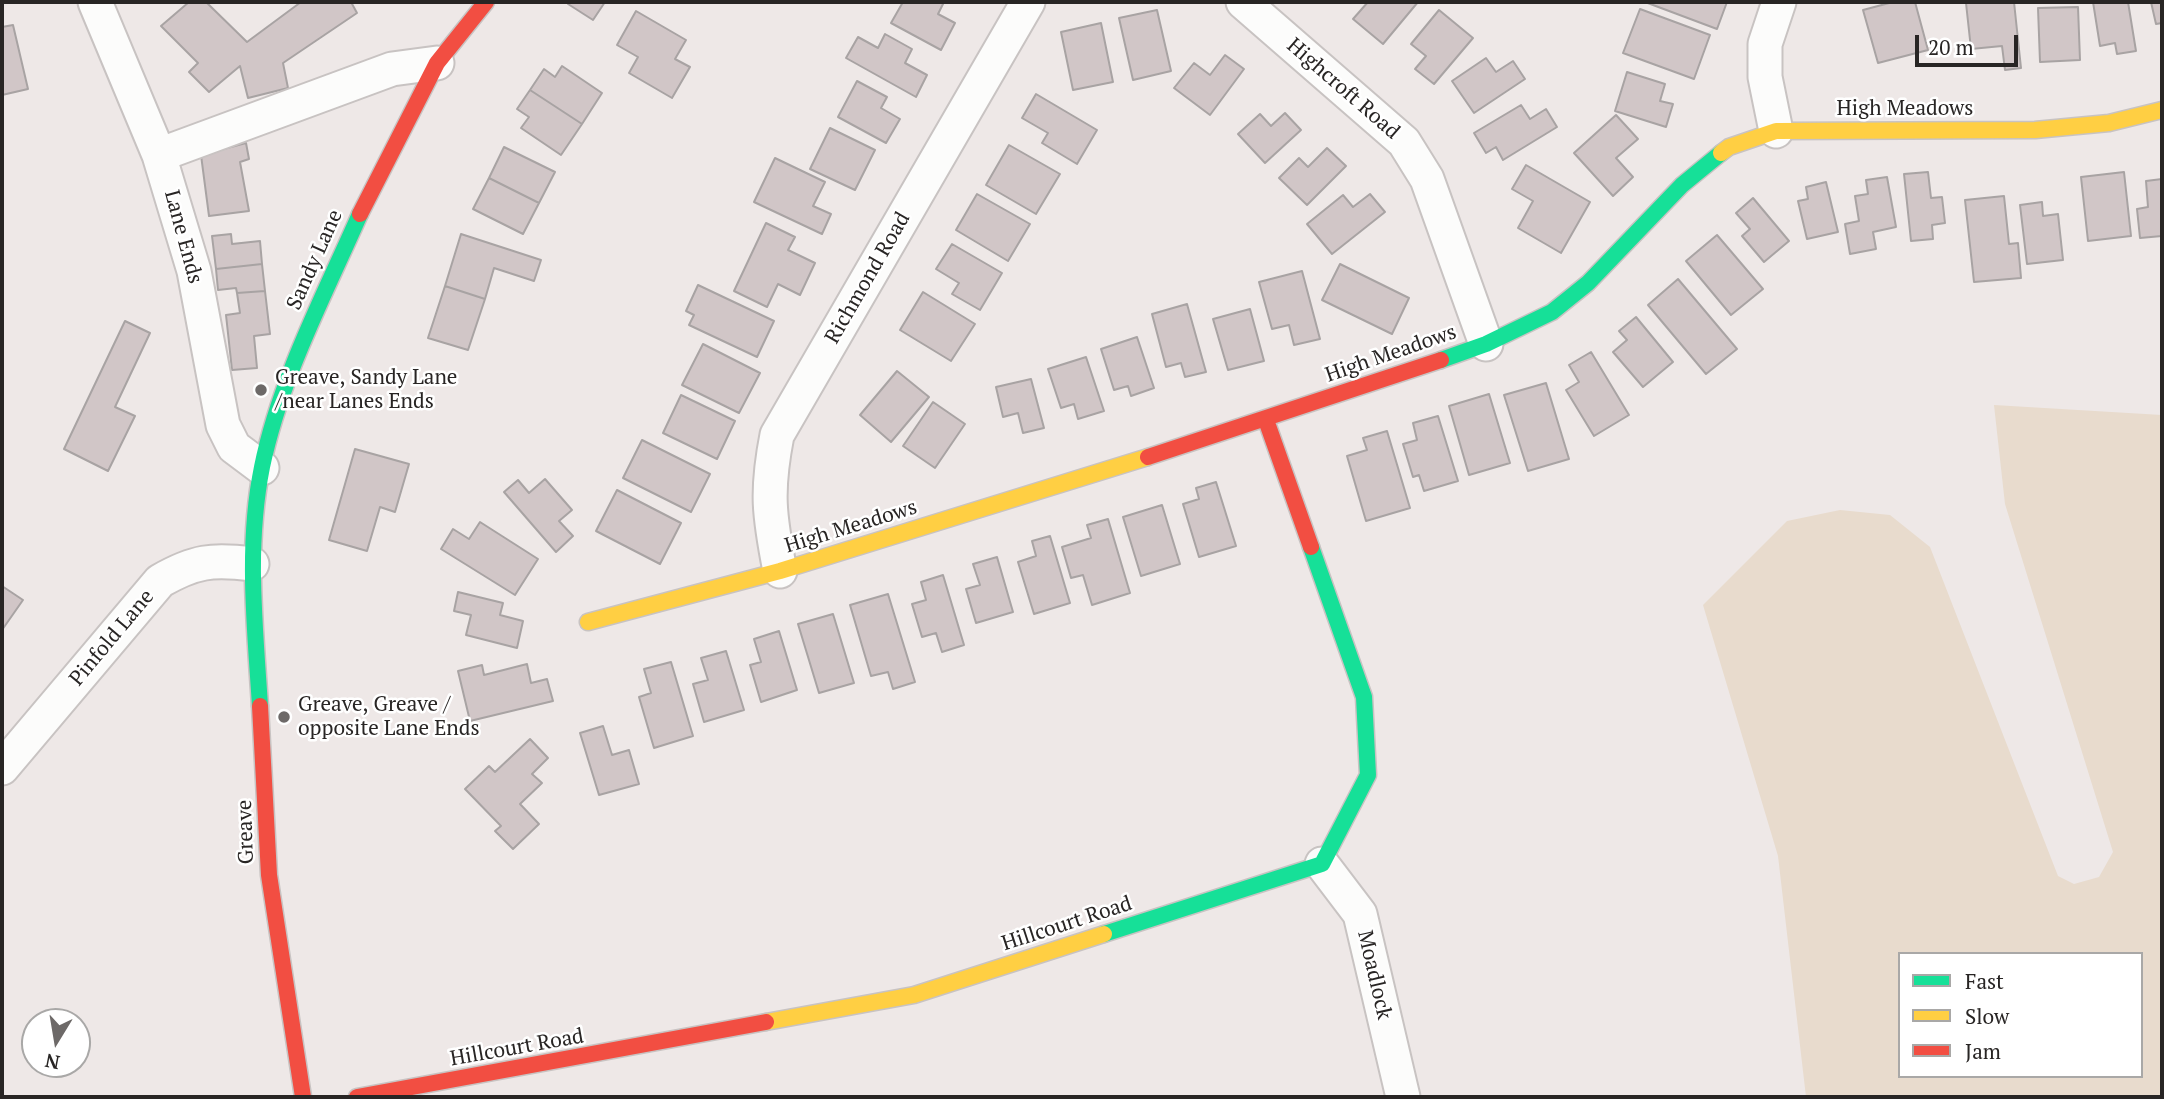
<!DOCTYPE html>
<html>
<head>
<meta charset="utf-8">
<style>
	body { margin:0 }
	#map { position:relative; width:2164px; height:1099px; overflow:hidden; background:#eee8e7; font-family:"PT Serif",serif }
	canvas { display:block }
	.frame { position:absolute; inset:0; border:4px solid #282524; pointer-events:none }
	.legend { position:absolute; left:1898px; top:952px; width:245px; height:126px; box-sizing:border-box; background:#fff; border:2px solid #a9a8a7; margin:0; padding:9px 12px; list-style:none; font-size:21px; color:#282524 }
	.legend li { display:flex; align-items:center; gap:14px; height:35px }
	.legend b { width:35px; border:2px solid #a9a8a7 }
	.north { position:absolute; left:21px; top:1008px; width:70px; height:70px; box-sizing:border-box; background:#fff; border:2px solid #a9a8a7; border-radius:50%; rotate:191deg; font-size:19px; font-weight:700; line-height:28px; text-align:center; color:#282524 }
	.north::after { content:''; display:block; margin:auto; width:24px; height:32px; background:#6d6968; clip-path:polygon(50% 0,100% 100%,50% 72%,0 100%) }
	.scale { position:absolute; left:1915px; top:35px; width:103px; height:32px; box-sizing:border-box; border:4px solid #282524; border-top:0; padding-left:9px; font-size:21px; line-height:24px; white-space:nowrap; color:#282524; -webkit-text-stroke:5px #fff; paint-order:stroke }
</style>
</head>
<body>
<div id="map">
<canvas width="2164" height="1099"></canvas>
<div class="frame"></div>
<ul class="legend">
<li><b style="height:9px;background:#16e098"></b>Fast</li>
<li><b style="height:9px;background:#ffcf43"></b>Slow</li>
<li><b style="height:9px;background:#f24e42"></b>Jam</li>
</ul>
<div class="north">N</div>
<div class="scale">20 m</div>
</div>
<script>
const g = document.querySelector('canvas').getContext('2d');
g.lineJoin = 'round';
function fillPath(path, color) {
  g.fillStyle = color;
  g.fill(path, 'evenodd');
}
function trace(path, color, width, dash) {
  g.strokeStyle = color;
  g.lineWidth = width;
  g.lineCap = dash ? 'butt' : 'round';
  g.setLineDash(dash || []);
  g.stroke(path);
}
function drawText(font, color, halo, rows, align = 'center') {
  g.font = font + ' "PT Serif",serif';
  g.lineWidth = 5;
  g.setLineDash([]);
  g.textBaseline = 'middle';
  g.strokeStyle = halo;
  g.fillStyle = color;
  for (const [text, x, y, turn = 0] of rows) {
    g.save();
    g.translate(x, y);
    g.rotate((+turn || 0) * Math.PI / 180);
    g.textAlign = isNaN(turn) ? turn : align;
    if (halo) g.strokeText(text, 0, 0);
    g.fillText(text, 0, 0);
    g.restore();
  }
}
fillPath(new Path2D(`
	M1994,405l168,10v682h-356l-28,-241 -75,-251 84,-84 53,-11 50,5 40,32 128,329 16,8 25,-7 14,-25 -108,-348zM1900,954h241v122h-241z`), '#e8dbcd');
const building = new Path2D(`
	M189,2h17l41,40 54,-40h50l6,11 -74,50 5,25 -40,10 -8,-32 -31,26 -20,-20 9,-9 -37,-37z
	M570,2h35l-12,18 -25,-16z
	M903,2h41l-6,12 17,9 -14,27 -50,-27z
	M1368,2h50l-35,42 -30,-25z
	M1645,2h82l-10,27z
	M1893,2h22l13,48 -50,13 -15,-53z
	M2014,2l7,66 -16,2 -3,-24 -31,3 -5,-46z
	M2093,2h35l8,49 -19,3 -2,-11 -15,3z
	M2151,2h11v21l-6,1z
	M2078,7l2,53 -40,2 -2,-54z
	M1640,9l70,26 -16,44 -71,-26z
	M1157,10l14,61 -38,9 -14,-62z
	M1439,10l34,28 -39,46 -19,-15 11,-13 -15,-12z
	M636,11l50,29 -11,19 15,8 -18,31 -43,-25 9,-16 -21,-12z
	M1101,23l12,59 -40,8 -12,-58z
	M13,25l15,64 -26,6v-68z
	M885,34l27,15 -7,14 22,12 -11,22 -70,-39 12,-21 20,11z
	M1225,55l19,14 -34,46 -36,-27 20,-25 16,12z
	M1486,58l10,14 17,-11 12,18 -51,34 -22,-32z
	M562,66l40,27 -20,31 -52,-34 14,-21 11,8z
	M1627,72l38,12 -5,17 13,3 -7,23 -51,-16z
	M857,81l30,16 -6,11 19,11 -14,24 -48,-26z
	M530,90l52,34 -21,31 -40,-27 8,-11 -12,-8z
	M1036,94l61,36 -20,34 -35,-21 6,-10 -26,-15z
	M1521,105l9,14 16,-10 11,18 -54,33 -7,-13 -10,6 -12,-20z
	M1285,113l16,17 -36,33 -27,-29 22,-20 11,12z
	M1616,115l22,24 -22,19 17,19 -20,19 -39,-43z
	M830,128l45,22 -20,40 -45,-21z
	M246,143l3,16 -9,3 9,49 -40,5 -8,-61z
	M1009,145l51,29 -24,40 -50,-29z
	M504,147l51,25 -16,31 -50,-25z
	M1327,148l19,18 -39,39 -28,-27 20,-20 9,9z
	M775,158l50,24 -12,24 18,8 -9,20 -68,-32z
	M1526,165l64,37 -29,51 -43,-25 15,-27 -21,-12z
	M1928,172l3,26 11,-1 3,26 -13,2 1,14 -22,2 -7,-67z
	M2124,172l7,64 -43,5 -7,-64z
	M1887,177l9,50 -23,5 3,17 -26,5 -5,-30 14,-3 -4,-25 13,-2 -2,-14z
	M489,178l50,25 -16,31 -50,-25z
	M2162,179v57l-22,2 -3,-29 11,-2 -2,-26z
	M1826,182l12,50 -31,7 -9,-38 10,-2 -2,-12z
	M977,194l53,30 -22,37 -52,-31z
	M1370,194l15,18 -53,42 -25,-30 36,-29 10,12z
	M2004,196l5,48 9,-1 3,35 -47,4 -9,-82z
	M1753,198l36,43 -25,21 -22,-26 8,-7 -14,-16z
	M2042,202l1,14 15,-2 5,46 -36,4 -7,-59z
	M766,223l29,14 -7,13 27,13 -15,32 -22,-11 -11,23 -33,-16z
	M231,234l1,10 28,-3 2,23 -46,5 -4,-33z
	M461,234l80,26 -7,21 -40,-13 -9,31 -40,-13z
	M1717,235l46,54 -32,26 -45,-54z
	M952,244l50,29 -22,37 -28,-16 7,-11 -23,-14z
	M262,264l3,27 -28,2 -1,-5 -18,2 -2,-21z
	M1340,264l69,34 -17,36 -70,-34z
	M1302,271l18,68 -26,6 -5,-20 -17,4 -13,-47z
	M1678,279l59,70 -31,25 -58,-69z
	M698,285l76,36 -17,36 -68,-32 5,-10 -8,-4z
	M445,286l40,13 -17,51 -40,-12z
	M265,291l5,43 -16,2 3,32 -25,2 -6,-55 14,-2 -3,-20z
	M923,292l52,32 -24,37 -51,-31z
	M1187,304l19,68 -21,5 -4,-14 -15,4 -14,-53z
	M1250,309l14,52 -36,9 -15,-51z
	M1636,317l37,45 -30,25 -30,-35 14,-12 -8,-9z
	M125,321l25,12 -35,74 20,9 -27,55 -44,-22z
	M1137,337l17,51 -23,8 -3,-10 -14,4 -13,-41z
	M703,344l57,29 -21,40 -57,-28z
	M1591,352l38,63 -35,21 -28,-46 13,-8 -10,-17z
	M1086,357l18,54 -26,8 -4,-15 -13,4 -13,-39z
	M897,371l32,26 -38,45 -31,-27z
	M1031,379l13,49 -21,5 -5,-20 -15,4 -7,-30z
	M1546,383l23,76 -41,12 -24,-76z
	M1489,394l21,69 -41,12 -20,-69z
	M681,395l54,26 -18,38 -54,-26z
	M933,402l32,22 -30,44 -32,-22z
	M1438,416l20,65 -34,10 -5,-16 -6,2 -10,-33 14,-4 -4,-17z
	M1387,431l23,77 -44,13 -19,-65 20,-6 -4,-12z
	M642,440l68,34 -19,38 -68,-34z
	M355,449l54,15 -14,48 -15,-5 -13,44 -38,-11z
	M545,479l27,31 -13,11 14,15 -17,16 -52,-60 14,-12 11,13z
	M1216,482l20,64 -37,11 -16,-53 16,-5 -3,-11z
	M617,490l64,33 -21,41 -64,-33z
	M1162,505l18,59 -39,12 -18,-59z
	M1108,519l22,74 -38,12 -9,-30 -12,3 -9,-31 29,-9 -4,-13z
	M480,522l58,37 -23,36 -74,-46 12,-20 16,10z
	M1050,536l20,67 -36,11 -16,-52 18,-6 -4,-15z
	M997,557l16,55 -37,11 -10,-34 14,-4 -7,-21z
	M943,575l21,70 -22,7 -6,-19 -14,4 -10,-33 14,-4 -5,-18z
	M2,586l21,14 -21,30z
	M458,592l45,11 -3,12 23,6 -6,27 -51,-13 5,-20 -17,-4z
	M888,594l27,88 -22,7 -5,-17 -17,4 -21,-71z
	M833,614l21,69 -35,10 -21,-69z
	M779,631l18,59 -36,12 -11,-37 11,-3 -7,-23z
	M726,651l18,59 -40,12 -11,-38 15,-4 -7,-22z
	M671,662l22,74 -39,12 -15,-51 12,-4 -7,-24z
	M527,664l4,19 16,-4 6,22 -83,20 -12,-50 24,-6 2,10z
	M603,726l9,29 17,-5 10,34 -40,11 -19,-62z
	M530,739l18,19 -16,16 10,9 -22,21 19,20 -26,25 -18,-18 6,-5 -36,-37 24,-23 6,6z`);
fillPath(building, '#d1c6c7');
trace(building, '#a8a3a3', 2);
const street = new Path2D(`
	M95,2l64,153 35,116 29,154 11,22 28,21
	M1243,2l161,140 23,37 59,165
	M1776,131l-11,-54v-33l14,-42
	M159,155l233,-86 45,-6
	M780,571c-11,-56 -14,-80 -3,-136l251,-433
	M2,768l158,-187c35,-20 52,-22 92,-17
	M1322,864l38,50 43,183`);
const fast = new Path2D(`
	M1441,360l45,-16 66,-32 36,-29 94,-98 39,-32
	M260,706c-5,-79 -14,-160 2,-239 18,-88 62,-171 98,-253
	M1104,934l218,-70 46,-89 -4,-78 -53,-150`);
const slow = new Path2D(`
	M1721,153l8,-6 47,-16 259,-1 74,-7 53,-13
	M588,622l192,-51 368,-114
	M766,1022l148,-27 190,-61`);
const jam = new Path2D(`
	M360,214l77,-151 49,-61
	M1266,420l45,127
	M1148,457l293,-97
	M260,706l9,169 34,222
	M357,1097l409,-75`);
trace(street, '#c8c3c2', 37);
trace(fast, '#c8c3c2', 19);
trace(slow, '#c8c3c2', 19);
trace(jam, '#c8c3c2', 19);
trace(street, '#fcfcfb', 33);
trace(fast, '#16e098', 16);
trace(slow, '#ffcf43', 16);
trace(jam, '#f24e42', 16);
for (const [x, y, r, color] of [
	[261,390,7,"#6d6968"],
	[284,717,7,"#6d6968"]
]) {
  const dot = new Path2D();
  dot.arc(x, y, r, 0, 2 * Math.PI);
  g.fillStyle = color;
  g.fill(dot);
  trace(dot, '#fff', 2.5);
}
drawText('21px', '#282524', '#fff', [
	["Highcroft Road",1343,89,41],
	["High Meadows",1905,109],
	["Lane Ends",183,237,75],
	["Sandy Lane",315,260,-66],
	["Richmond Road",868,278,-60],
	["High Meadows",1391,354,-19],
	["High Meadows",851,527,-17],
	["Pinfold Lane",112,638,-50],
	["Greave",246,832,-92],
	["Hillcourt Road",1067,924,-18],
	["Moadlock",1374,975,77],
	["Hillcourt Road",517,1048,-10]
]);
drawText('21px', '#282524', '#fff', [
	["Greave, Sandy Lane",275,378],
	["/near Lanes Ends",275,402],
	["Greave, Greave /",298,705],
	["opposite Lane Ends",298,729]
], 'left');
</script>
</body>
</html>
